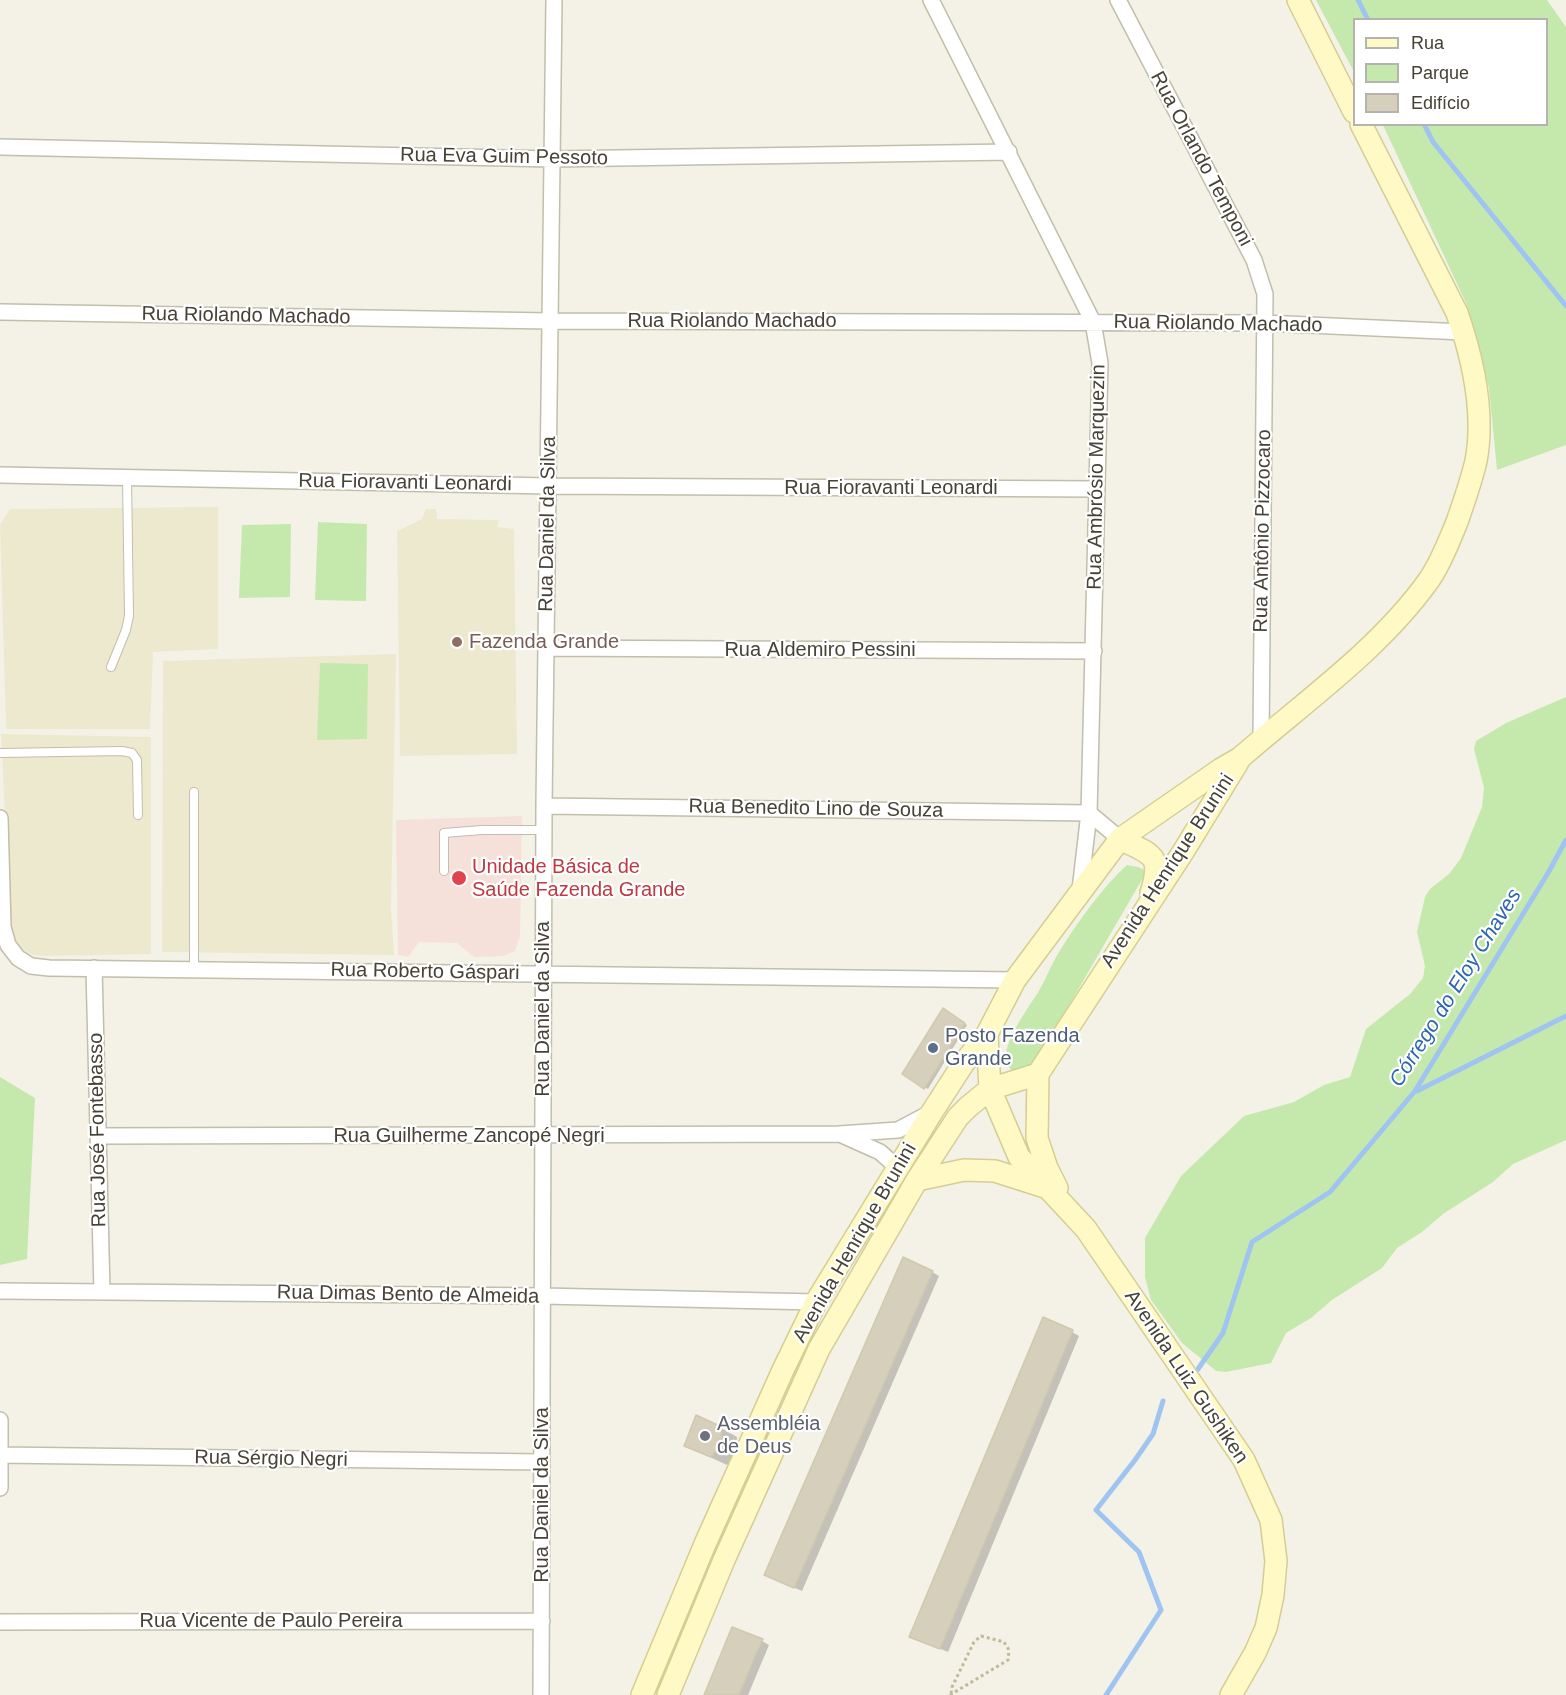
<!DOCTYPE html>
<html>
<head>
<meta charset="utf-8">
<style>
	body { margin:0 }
	#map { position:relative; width:1566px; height:1695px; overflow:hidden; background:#f4f2e6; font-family:Arial,sans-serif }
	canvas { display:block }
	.legend { position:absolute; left:1353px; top:18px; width:195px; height:108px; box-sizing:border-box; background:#fff; border:2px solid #b5b3ae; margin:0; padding:8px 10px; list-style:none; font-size:18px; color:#464235 }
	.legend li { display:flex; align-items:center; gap:12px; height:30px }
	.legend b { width:30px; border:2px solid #b5b3ae }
</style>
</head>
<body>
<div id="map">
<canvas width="1566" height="1695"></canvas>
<ul class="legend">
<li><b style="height:8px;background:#fffac5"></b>Rua</li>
<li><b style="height:16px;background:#c5e9ad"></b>Parque</li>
<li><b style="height:16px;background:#d5cfbb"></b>Edifício</li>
</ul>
</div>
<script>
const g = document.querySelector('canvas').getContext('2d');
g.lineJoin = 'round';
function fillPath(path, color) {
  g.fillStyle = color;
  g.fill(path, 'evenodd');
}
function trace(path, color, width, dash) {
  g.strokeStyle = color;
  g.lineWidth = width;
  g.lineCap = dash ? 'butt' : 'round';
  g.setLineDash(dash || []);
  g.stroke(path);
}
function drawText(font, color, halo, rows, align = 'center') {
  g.font = font + ' Arial,sans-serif';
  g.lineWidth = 4.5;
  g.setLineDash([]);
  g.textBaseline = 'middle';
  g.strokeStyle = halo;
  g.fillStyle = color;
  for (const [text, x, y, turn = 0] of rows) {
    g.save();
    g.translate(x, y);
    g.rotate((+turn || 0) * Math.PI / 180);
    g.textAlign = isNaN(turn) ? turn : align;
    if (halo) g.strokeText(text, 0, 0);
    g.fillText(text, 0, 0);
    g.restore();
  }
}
fillPath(new Path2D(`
	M218,507v142l-65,3 -3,77h-144l-6,-205 10,-15z
	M426,509h10l1,10 62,1 -2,7 17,2 3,225 -117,2 -3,-225 25,-12z
	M396,654l-5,254 3,47 -232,-3 1,-291z
	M1,734l150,3v217l-111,2 -23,-5 -5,-13 -2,-19z`), '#ede9cf');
fillPath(new Path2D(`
	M522,816l-2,120 -5,15 -12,5 -29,1 -17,-14 -38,-1 -11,15 -10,-2 -2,-135z`), '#f5e1d9');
fillPath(new Path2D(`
	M1316,0h231l19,27v418l-69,25 -8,-82 -23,-85 -83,-178 163,-1v-104h-192v52z
	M318,522l49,2 -1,77 -51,-1z
	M291,524l-1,73 -51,1 3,-73z
	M320,663l48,1 -1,75 -50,1z
	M1566,697v443l-53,24 -20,18 -50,32 -21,18 -25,16 -15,20 -50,32 -21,18 -25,15 -15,30 -45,9 -10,-1 -34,-28 -31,-43 -6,-23v-39l36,-62 63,-60 50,-14 30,-17 26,-8 16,-48 44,-35 13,-16 2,-12 -8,-34 8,-35 5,-8 19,-15 12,-16 21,-51 2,-19 -10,-39 2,-8 30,-18z
	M1127,865l11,2 9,4 -111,191 -14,11c-6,-1 -12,-2 -15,-9 -8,-16 21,-56 30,-70 7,-11 11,-22 17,-33 16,-29 49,-75 73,-96z
	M0,1077l35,21 -8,161 -27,6z`), '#c5e9ad');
fillPath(new Path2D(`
	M943,1010l24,15 -39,64 -24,-15z
	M932,1272l7,4 -137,315 -29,-13z
	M1072,1332l7,4 -131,316 -29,-12z
	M721,1428l16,9 -1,16 -9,12 -41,-19z
	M762,1641l7,4 -21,50h-43z`), '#0003');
trace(new Path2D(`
	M1358,0l10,20
	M1424,124l9,18 133,164
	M1417,1091l149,-75
	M1198,1369l25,-36 29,-91 78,-50 85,-101 133,-218 18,-33
	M1106,1695l55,-85 -22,-58 -43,-42 39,-50 18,-26 10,-33`), '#a0c4f2', 5);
const building = new Path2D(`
	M943,1008l22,15 -41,66 -22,-15z
	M903,1257l30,14 -139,317 -30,-13z
	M1043,1317l30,13 -133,319 -31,-12z
	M696,1415l26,12 -1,17 -10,13 -27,-11z
	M732,1627l31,12 -7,15 -17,41h-35z`);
fillPath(building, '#d5cfbb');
trace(building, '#d0c9ae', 1.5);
const service = new Path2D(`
	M111,667l15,-37 3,-14 -2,-139
	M0,753l122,-2 10,2 5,7 1,55
	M444,871v-38l38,-3h62
	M194,969v-177`);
const minor = new Path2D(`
	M931,0l162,322 7,41 -11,450 -9,77
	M1118,0l136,260 11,34 -4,446
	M0,147l552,12 457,-7
	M0,312l550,9 715,2 198,9
	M0,475l549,11 548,3
	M547,648l547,3
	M544,806l545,7
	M1089,813l31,26
	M0,818l3,109 5,18 10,13 13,8 18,2 966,12
	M94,968l8,324
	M842,1135l38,17 18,16
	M98,1136l741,-2 59,-4 34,-18
	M0,1291l543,5 273,6
	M0,1420v68
	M1,1455l540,7
	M0,1622l542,-1
	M541,1695l3,-889 10,-806`);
const secondary = new Path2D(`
	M1298,0l56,112
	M1120,839c32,16 43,15 31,54
	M987,1034l3,55 29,68 67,72 158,231 27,60 5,41 -3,34 -7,33 -11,25 -24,42
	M1038,1074l145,-222 55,-90
	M1038,1074l-1,64 10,30 10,20
	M917,1180l47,-10 31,1 53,17
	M642,1695l63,-151 78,-174 33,-68 116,-190 31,-48 24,-30 28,-54 105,-141 101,-70 19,-11c64,-56 139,-108 189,-178 12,-17 20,-39 28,-58 7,-20 14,-40 19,-61 9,-48 -3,-102 -19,-148l-96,-189
	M668,1695l56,-135 95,-211 98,-169 41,-63 10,-10 22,-18 48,-15`);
trace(service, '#c2beab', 10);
trace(minor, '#c2beab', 18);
trace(secondary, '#d5ce94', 24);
trace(new Path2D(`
	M950,1695l58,-35 1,-10 -5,-8 -23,-6 -7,6 -22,45 -1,7`), '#c1ba99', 3, [3, 3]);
trace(service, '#fff', 8);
trace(minor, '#fff', 15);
trace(secondary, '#fffac5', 21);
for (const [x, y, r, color] of [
	[457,642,6,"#8d6e63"],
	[459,878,8,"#e0444e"],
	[933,1048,6,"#5c6f8a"],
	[705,1436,6,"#6b7280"]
]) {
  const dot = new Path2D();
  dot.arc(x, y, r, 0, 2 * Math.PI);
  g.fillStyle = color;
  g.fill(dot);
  trace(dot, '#fff', 2);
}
drawText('20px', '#464235', '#fff', [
	["Rua Eva Guim Pessoto",504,157,1],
	["Rua Orlando Temponi",1201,159,62],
	["Rua Riolando Machado",246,316,1],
	["Rua Riolando Machado",732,321],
	["Rua Riolando Machado",1218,324,1],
	["Rua Ambrósio Marquezin",1097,477,-89],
	["Rua Fioravanti Leonardi",405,483,1],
	["Rua Fioravanti Leonardi",891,488],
	["Rua Daniel da Silva",548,524,-89],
	["Rua Antônio Pizzocaro",1263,531,-89],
	["Rua Aldemiro Pessini",820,650],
	["Rua Benedito Lino de Souza",816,809,1],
	["Avenida Henrique Brunini",1168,871,-57],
	["Rua Roberto Gáspari",425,972,1],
	["Rua Daniel da Silva",543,1009,-90],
	["Rua José Fontebasso",98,1130,-91],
	["Rua Guilherme Zancopé Negri",469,1136],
	["Avenida Henrique Brunini",855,1243,-60],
	["Rua Dimas Bento de Almeida",408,1295,1],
	["Avenida Luiz Gushiken",1186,1377,56],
	["Rua Sérgio Negri",271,1459,1],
	["Rua Daniel da Silva",542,1495,-90],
	["Rua Vicente de Paulo Pereira",271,1621]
]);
drawText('20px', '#785e54', '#fff', [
	["Fazenda Grande",469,642]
], 'left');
drawText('20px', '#be3a42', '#fff', [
	["Unidade Básica de",472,867],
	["Saúde Fazenda Grande",472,890]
], 'left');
drawText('20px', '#4e5e75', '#fff', [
	["Posto Fazenda",945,1036],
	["Grande",945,1059]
], 'left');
drawText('20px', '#5b616d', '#fff', [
	["Assembléia",717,1424],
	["de Deus",717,1447]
], 'left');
drawText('italic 21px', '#2b65b6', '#fff', [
	["Córrego do Eloy Chaves",1456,988,-58]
]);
</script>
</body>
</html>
